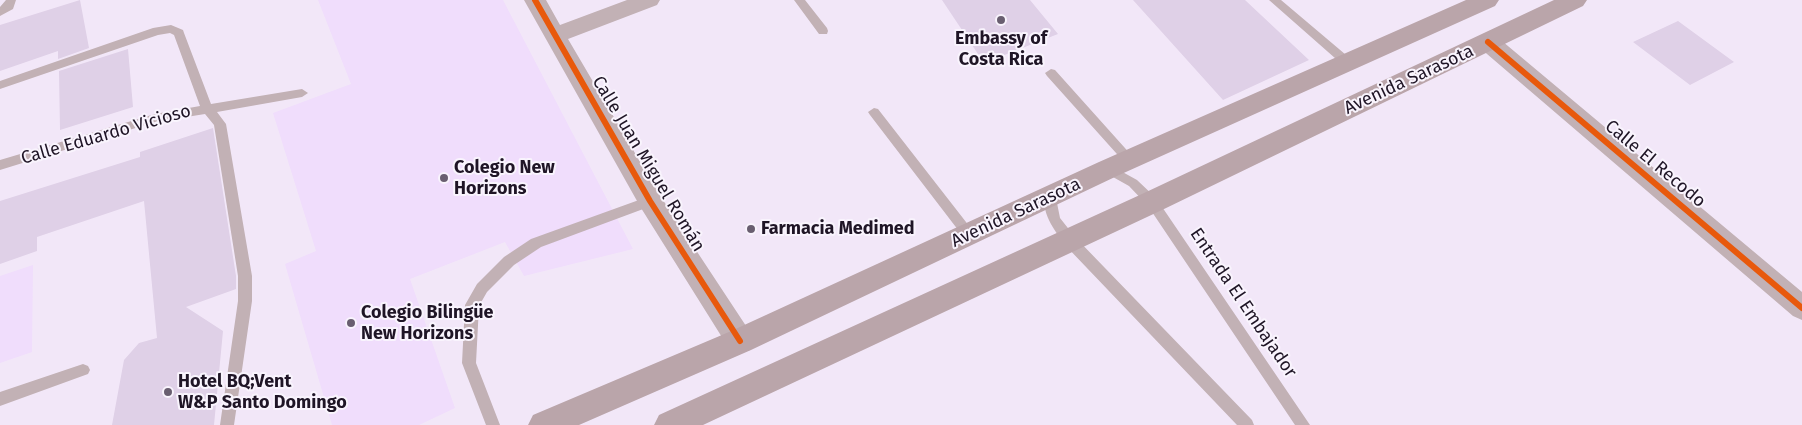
<!DOCTYPE html>
<html>
<head>
<meta charset="utf-8">
<style>
	body { margin:0 }
	canvas { display:block; background:#f2e7f8 }
</style>
</head>
<body>
<canvas width="1802" height="425"></canvas>
<script>
const g = document.querySelector('canvas').getContext('2d');
g.lineJoin = 'round';
function fillPath(path, color) {
  g.fillStyle = color;
  g.fill(path, 'evenodd');
}
function trace(path, color, width, dash) {
  g.strokeStyle = color;
  g.lineWidth = width;
  g.lineCap = dash ? 'butt' : 'round';
  g.setLineDash(dash || []);
  g.stroke(path);
}
function drawText(font, color, halo, rows, align = 'center') {
  g.font = font + ' "Fira Sans",sans-serif';
  g.lineWidth = 4;
  g.setLineDash([]);
  g.textBaseline = 'middle';
  g.strokeStyle = halo;
  g.fillStyle = color;
  for (const [text, x, y, turn = 0] of rows) {
    g.save();
    g.translate(x, y);
    g.rotate((+turn || 0) * Math.PI / 180);
    g.textAlign = isNaN(turn) ? turn : align;
    if (halo) g.strokeText(text, 0, 0);
    g.fillText(text, 0, 0);
    g.restore();
  }
}
fillPath(new Path2D(`
	M318,0h185l130,249 -109,27 -19,-34 -95,37 45,129 -36,17h-87l-47,-161 31,-13 -43,-138 78,-29z
	M33,265l-1,87 -32,11v-87z`), '#f0ddfc');
fillPath(new Path2D(`
	M80,0l9,48 -31,11v-8l-58,20v-46z
	M942,0h88l28,34 -74,29z
	M1133,0h112l64,60 -86,40z
	M1678,21l56,41 -44,23 -57,-43z
	M128,49l5,58 -73,23 -1,-59z
	M213,128l23,148v13l-50,18 37,24 -9,94h-102l12,-65 15,-17 18,-5 -13,-137 -107,36v14l-37,13v-63l140,-44v-5z`), '#dfd0e7');
fillPath(new Path2D(`
	M6,0h10l-3,9 -13,7v-9z
	M794,0h11l22,28 1,3 -1,3h-8z
	M1269,0h12l71,60 2,3 -2,3h-8z
	M171,25l12,5 1,3 27,71 91,-15 6,4 -6,4 -85,15 9,12 26,152v25l-18,124h-14l18,-124v-25l-24,-151 -9,-11 -50,8 -155,48v-10l155,-46 45,-8 -26,-71 -4,-2 -12,2 -158,54v-8l153,-53z
	M1051,69l4,1 78,87 2,3 -2,3h-8l-78,-87 -2,-3z
	M874,108l4,1 95,122 2,4 -2,4 -4,1 -4,-1 -95,-124 -2,-3z
	M1108,164l29,16 19,18 154,227h-15l-147,-219 -19,-20 -25,-14 -2,-3 2,-3z
	M1051,192l4,1 5,25 15,19 177,183 2,5h-17l-172,-180c-9,-13 -27,-35 -18,-52z
	M650,196l4,1 2,4 -2,4 -113,42 -27,18 -27,27 -8,14 -3,57 24,62h-14l-24,-62 3,-58 12,-21 27,-27 27,-18z
	M83,364l5,2 2,4 -2,4 -88,32v-14z`), '#c2b1b5');
fillPath(new Path2D(`
	M524,0h22l14,25 67,-25h33l-3,5 -89,34 91,155 91,138 4,9 -4,9 -10,3 -10,-3 -89,-142z
	M1488,34l8,2 306,256v28l-9,-4 -313,-268 -3,-6 3,-6z`), '#c2b1b5');
fillPath(new Path2D(`
	M1466,0h33l-4,6 -378,170 -366,174 -172,75h-51l5,-10 196,-83 370,-170z
	M1554,0h33l-4,6 -421,204 -459,215h-49l5,-10 483,-221z`), '#baa5aa');
trace(new Path2D(`
	M535,0l115,201 90,140
	M1488,42l314,266`), '#e8590c', 6);
for (const [x, y, r, color] of [
	[1001,20,5,"#695e70"],
	[444,178,5,"#695e70"],
	[751,229,5,"#695e70"],
	[351,323,5,"#695e70"],
	[168,392,5,"#695e70"]
]) {
  const dot = new Path2D();
  dot.arc(x, y, r, 0, 2 * Math.PI);
  g.fillStyle = color;
  g.fill(dot);
  trace(dot, '#f9f4fd', 2);
}
drawText('bold 18px', '#1f1526', '#f9f4fd', [
	["Embassy of",1001,39,"center"],
	["Costa Rica",1001,60,"center"],
	["Colegio New",454,168],
	["Horizons",454,189],
	["Farmacia Medimed",761,229],
	["Colegio Bilingüe",361,313],
	["New Horizons",361,334],
	["Hotel BQ;Vent",178,382],
	["W&P Santo Domingo",178,403]
], 'left');
drawText('18px', '#1f1526', '#f9f4fd', [
	["Avenida Sarasota",1409,80,-25],
	["Calle Eduardo Vicioso",106,135,-16],
	["Calle Juan Miguel Román",648,164,59],
	["Calle El Recodo",1655,164,40],
	["Avenida Sarasota",1016,213,-25],
	["Entrada El Embajador",1243,303,56]
]);
</script>
</body>
</html>
